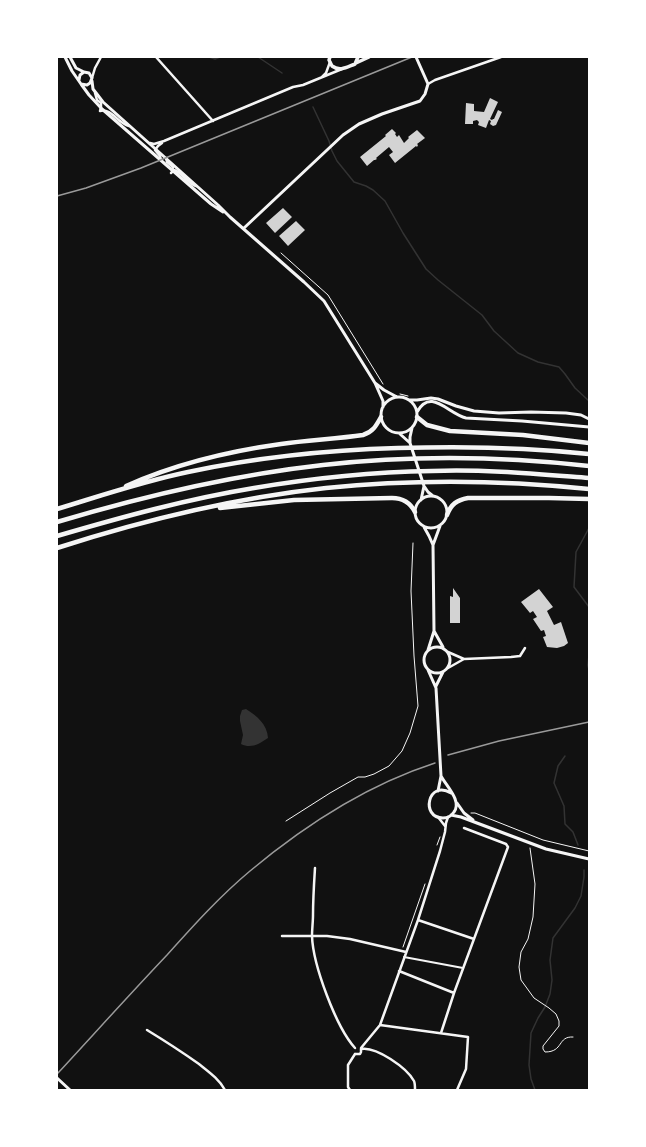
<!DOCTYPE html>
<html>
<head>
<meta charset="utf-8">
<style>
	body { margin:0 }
	#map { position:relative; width:646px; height:1147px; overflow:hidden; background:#111; font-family:"Exo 2",sans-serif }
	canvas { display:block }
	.frame { position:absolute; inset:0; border:58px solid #fff; pointer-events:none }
</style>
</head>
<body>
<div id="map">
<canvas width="646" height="1147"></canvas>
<div class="frame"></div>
</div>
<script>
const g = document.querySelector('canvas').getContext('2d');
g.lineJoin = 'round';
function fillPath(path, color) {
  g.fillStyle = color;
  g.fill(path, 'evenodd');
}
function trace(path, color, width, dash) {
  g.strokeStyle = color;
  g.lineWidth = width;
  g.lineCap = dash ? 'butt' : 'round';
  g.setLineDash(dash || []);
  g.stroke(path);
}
fillPath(new Path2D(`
	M246,709c11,7 21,15 22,29 -9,6 -17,11 -27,6l2,-9 -3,-14v-5l2,-6z`), '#333');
trace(new Path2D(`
	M209,57l6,2 5,-2
	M258,57l24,16
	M313,107l16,34 3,10 5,10 17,21 12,4 7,4 12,11 18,32 23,36 12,11 44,35 12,16 24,22 20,9 21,5 6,7 10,14 14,13
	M589,528l-13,24 -2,35 15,20
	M589,655l-1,10 1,5
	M565,756l-7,10 -4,17 10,23 1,18 8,8 5,13
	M535,1090l-4,-11 -2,-14 2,-32 7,-15 7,-11 5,-13 2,-14 -2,-20 3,-22 22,-30 6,-12 3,-19v-7`), '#333', 1.5);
fillPath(new Path2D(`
	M490,98l8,4 -8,17 2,1 1,-1h1l4,-9 4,2 -6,13 -3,1 -3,-2 1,-3 -2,-1 -3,8 -8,-3 1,-3 -2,-2 -4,1v3h-8l1,-21 8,1v7l10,1z
	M392,129l4,4 -1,1 2,3 2,-2 5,8 5,-5 -1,-1 9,-7 8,8 -8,6 1,1 -1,2 -1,-1 -21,17 -6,-8 4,-3 -4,-5 -13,11 1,1 -2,1h-1l-7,6 -7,-9 26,-21 -1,-1z
	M283,208l9,9 -17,16 -9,-10z
	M296,221l9,9 -17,16 -9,-10z
	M453,588l7,10v25h-10v-27l3,1z
	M539,589l14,18 -6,4 7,14 7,-3 7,21 -4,3 -7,2 -10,-1 -4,-10 3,-1 -2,-6 -3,1 -8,-12 4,-2 -4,-6 -3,2 -9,-11z`), '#d3d3d3');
trace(new Path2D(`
	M281,253l47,42 55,89
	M400,394l8,2
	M471,813h4l68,27 46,11
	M286,821l44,-28 28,-16h7l9,-3 15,-8 13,-15 8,-18 8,-27 -4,-50 -3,-65 2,-48
	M437,845l3,-8
	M530,848l5,36 -2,33 -5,22 -7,13 -2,15 2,13 13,18 15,10 7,6 3,7v5l-16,20v3l2,3c19,0 12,-16 28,-15
	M403,947l22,-63`), '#f5f5f5', 1);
trace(new Path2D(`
	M404,957l59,11`), '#f5f5f5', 2);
trace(new Path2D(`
	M156,57l57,64
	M322,77l4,-4 4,-11
	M92,78l3,-10 6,-11
	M428,84l7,-4 66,-23
	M95,93l2,7 4,3v4l-1,4c12,-3 17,12 29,15
	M150,143l4,1 10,-3 129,-54 10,-2 39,-16
	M166,158l1,4 6,5 -1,3
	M161,160l-1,-4 -5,-6 3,-4 4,-3
	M171,173l3,-3c9,3 13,13 22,16
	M448,652l16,7 47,-2 9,-1 5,-8
	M448,668l16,-9
	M438,817l7,9
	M315,868c-1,16 -2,31 -2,47 0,7 -1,14 -1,21 1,29 24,91 43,112
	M418,920l56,19
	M282,936h45l23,3 56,13
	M399,971l55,22
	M380,1025l88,12 -2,32 -9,21
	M147,1030c18,11 35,22 52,34 10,8 20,15 26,26
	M441,1033l13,-40 54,-146 -2,-3 -42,-16
	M361,1048l19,-23 38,-105 22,-69 5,-19 1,-9 2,-6
	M361,1049c15,-3 46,19 53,32 1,2 1,6 1,9
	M355,1054h5l1,-2v-3
	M350,1090l-2,-3v-22l7,-11`), '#f5f5f5', 2.5);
trace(new Path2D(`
	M65,57l7,14 9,13 6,1 3,-2 2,-5 -3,-5 -5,-1 -4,3 -1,5
	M70,57l6,11 8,4
	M92,81l1,8 10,13 115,103 12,12 74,65 20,19 51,82 8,18v6
	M81,84l8,11 13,14 109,95 12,8
	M244,228l99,-93 16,-11 23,-10 38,-13 5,-7 3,-10 -12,-27
	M375,383l9,7 13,7
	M381 415a18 18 0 1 1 36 0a18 18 0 1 1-36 0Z
	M409,400h8l14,-2 7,1 18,7 18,5 25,2 32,-1 35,1 15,2 8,4
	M417,412c14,-25 31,2 49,6l56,3 67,6
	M412,428l-2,9v6l14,43 4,6 5,4
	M400,434l10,9
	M415 512a16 16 0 1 1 32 0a16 16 0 1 1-32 0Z
	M421,500l3,-14
	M424,527l5,9 4,9
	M434,631l9,16
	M424 660a13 13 0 1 1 26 0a13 13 0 1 1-26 0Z
	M428,650l6,-19 -1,-86 7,-19
	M428,670l8,18 5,88 -3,15
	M436,686l7,-14
	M441,776c6,11 21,25 13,36 -2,3 -6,6 -11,6 -23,0 -15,-39 8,-25
	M457,803l7,10 9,7
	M451,815l10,2 85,32 43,10
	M57,1078l13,12`), '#f5f5f5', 3);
trace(new Path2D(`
	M330,57l-1,3 3,6c8,6 15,1 23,-2l3,-7
	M356,63l13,-6`), '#f5f5f5', 3.5);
trace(new Path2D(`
	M417,417l10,8 23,6 73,4 66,8
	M126,486c47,-21 104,-35 155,-42 27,-4 55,-5 82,-9 10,-3 13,-9 18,-18
	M220,508l74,-8 98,-2c11,0 18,4 23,14
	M57,509c43,-13 87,-28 131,-37 70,-15 140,-22 210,-24 64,-2 127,-1 191,6
	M447,515c4,-11 10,-15 21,-17h81l40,1
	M57,548c87,-28 177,-50 269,-60 87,-9 176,-8 263,1`), '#f5f5f5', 4.5);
trace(new Path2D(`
	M57,522c87,-26 176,-47 266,-57 89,-10 177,-9 266,1
	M57,536c65,-19 130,-37 197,-48 59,-10 118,-16 178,-17 52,-2 105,3 157,7`), '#f5f5f5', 4.5);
trace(new Path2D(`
	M57,196l29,-8 55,-20 271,-111
	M448,755l51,-14 90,-19
	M58,1073c36,-39 72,-79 109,-118 26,-29 53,-59 83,-84 55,-46 117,-86 185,-108`), '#9a9a9a', 1.5);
</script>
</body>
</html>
